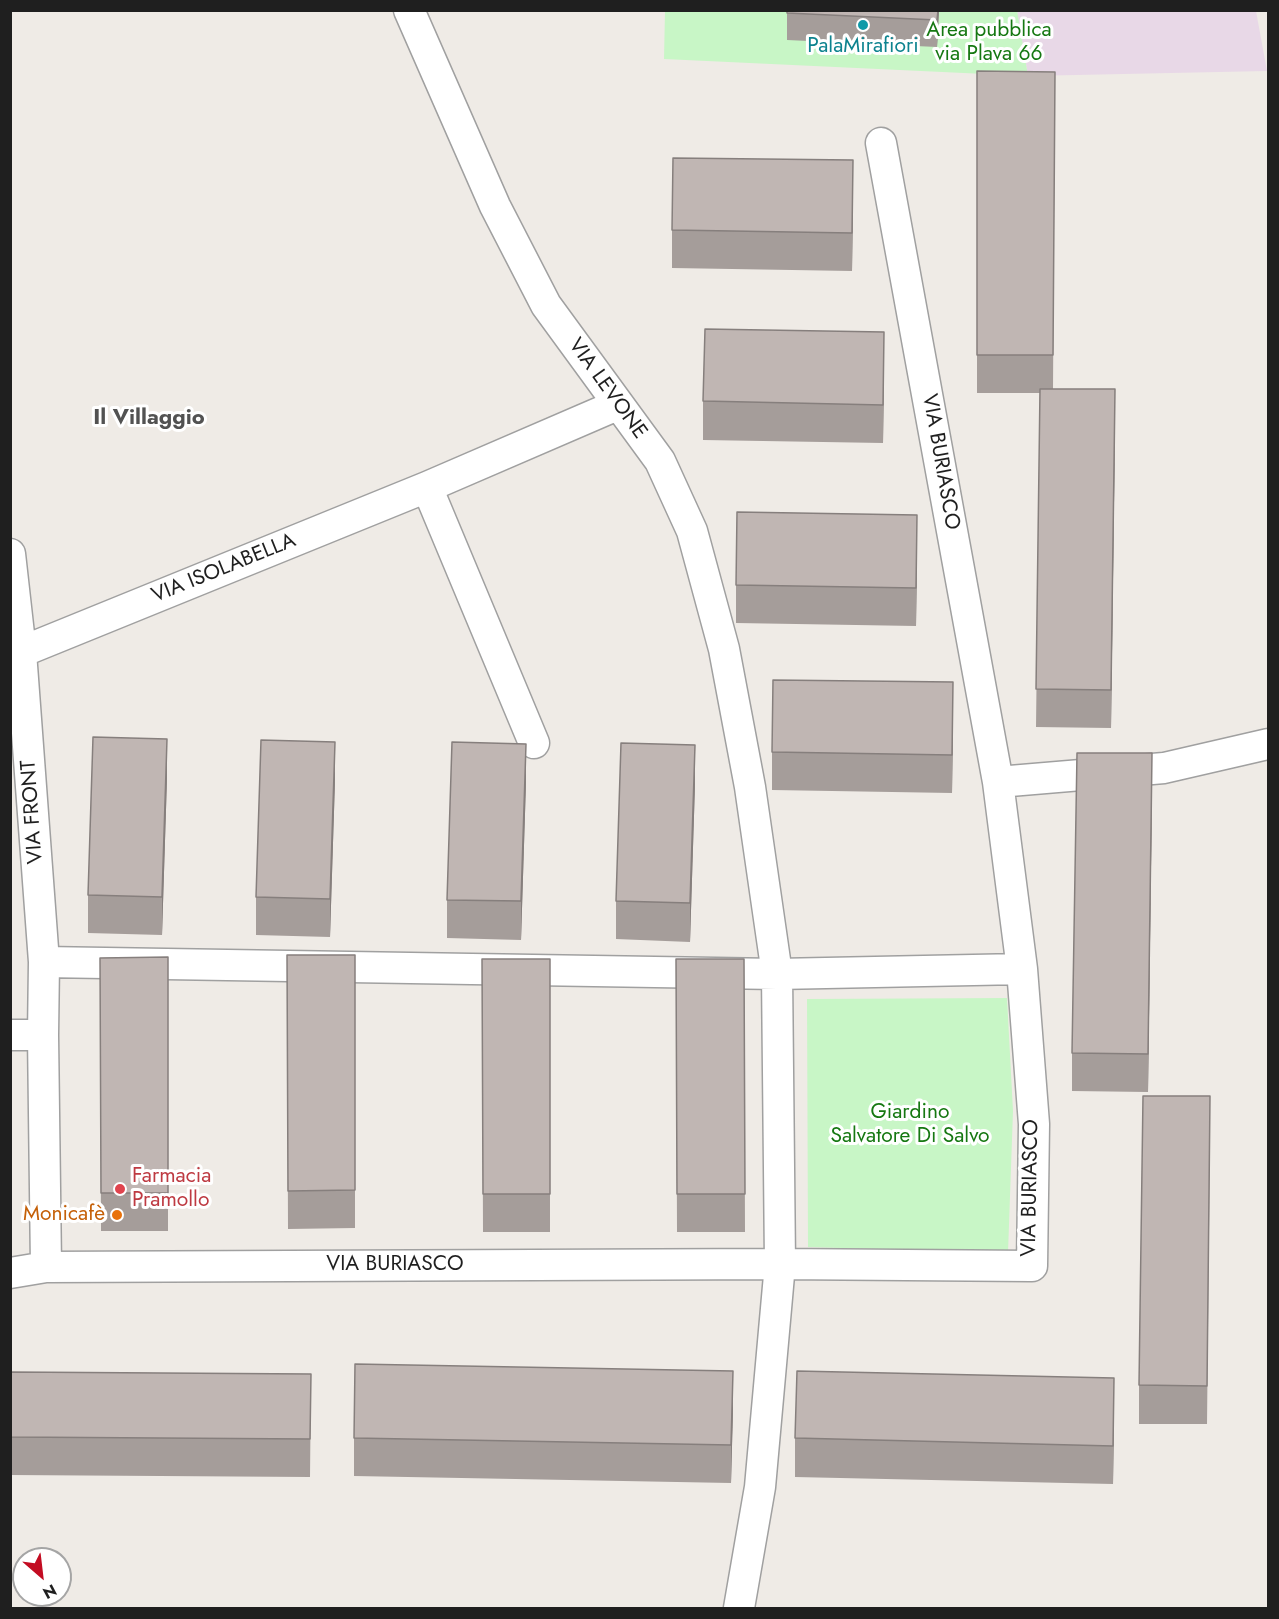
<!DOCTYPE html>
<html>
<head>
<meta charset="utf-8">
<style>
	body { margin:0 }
	#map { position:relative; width:1279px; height:1619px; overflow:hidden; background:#efebe6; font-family:Jost,sans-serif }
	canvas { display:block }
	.frame { position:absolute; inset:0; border:12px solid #1f1f1f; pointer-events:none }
	.north { position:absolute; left:12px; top:1547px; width:60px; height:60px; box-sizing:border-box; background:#fff; border:2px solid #a5a5a5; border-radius:50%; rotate:152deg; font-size:16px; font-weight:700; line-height:24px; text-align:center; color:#1f1f1f }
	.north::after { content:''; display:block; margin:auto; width:21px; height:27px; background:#c30c22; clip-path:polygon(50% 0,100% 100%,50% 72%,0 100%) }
</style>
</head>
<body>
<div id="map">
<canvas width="1279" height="1619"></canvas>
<div class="frame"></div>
<div class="north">N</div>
</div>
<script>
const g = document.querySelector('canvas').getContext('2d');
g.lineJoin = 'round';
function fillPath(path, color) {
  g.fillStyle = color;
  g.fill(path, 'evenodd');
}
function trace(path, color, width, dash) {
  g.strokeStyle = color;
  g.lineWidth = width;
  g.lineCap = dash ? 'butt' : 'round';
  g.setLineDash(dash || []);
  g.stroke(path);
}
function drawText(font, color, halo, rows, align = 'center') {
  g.font = font + ' Jost,sans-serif';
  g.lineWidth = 6;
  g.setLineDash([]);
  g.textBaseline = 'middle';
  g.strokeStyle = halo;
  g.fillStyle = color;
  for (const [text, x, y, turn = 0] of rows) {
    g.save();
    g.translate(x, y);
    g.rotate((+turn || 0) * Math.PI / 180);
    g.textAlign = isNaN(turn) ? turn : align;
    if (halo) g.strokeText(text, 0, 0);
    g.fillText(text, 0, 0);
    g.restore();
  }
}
fillPath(new Path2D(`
	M1017,11h239l11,60 -239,5z`), '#e8d8e7');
fillPath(new Path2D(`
	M1017,10l11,66 -364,-17 1,-48z
	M1007,998l6,113 -5,142 -200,-6 -1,-248z`), '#c8f6c6');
const street = new Path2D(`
	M409,10l86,196 51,99 114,156 32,70 32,118 26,138 27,187 3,290 -20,223 -21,121
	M427,487l107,256
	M10,554l11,98 23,310 -1,73 3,232
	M21,652l406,-165 190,-82
	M998,782l166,-14 104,-24
	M44,962l733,12 245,-5
	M10,1035h33
	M10,1273l36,-6 734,-3 252,2 2,-142 -12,-155 -24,-187 -117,-639`);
trace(street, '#a0a0a0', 33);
trace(street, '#fff', 30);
fillPath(new Path2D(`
	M787,10h152l-2,37 -150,-7z
	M977,71l78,1 -2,317 62,39 -4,300 -75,-1 4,-334h-63z
	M853,199l-1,72 -180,-3v-38z
	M884,370l-1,73 -180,-3v-39z
	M917,554l-1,72 -180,-3v-38z
	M953,721l-1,72 -180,-3v-38z
	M167,778l-5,157 -74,-2v-38z
	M335,780l-5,157 -74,-2v-38z
	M526,782l-5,158 -74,-2v-38z
	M695,784l-5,158 -74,-3v-38z
	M1152,792l-4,300 -76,-1v-38z
	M287,955h68v273l-67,1z
	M168,957v274h-67l-1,-273z
	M482,959h68v273h-67z
	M676,959h68l1,273h-68z
	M1210,1134l-3,290h-68v-39z
	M10,1372l301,2 -1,103 -300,-2z
	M733,1409l-2,74 -377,-7v-38z
	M1114,1416l-1,68 -318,-7v-39z`), '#a59d9a');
fillPath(new Path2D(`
	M938,10h1l-2,37v-27z
	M853,160v39l-1,72v-38z
	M884,332v38l-1,73v-38z
	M1115,389v39l-4,300v-38z
	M917,515v39l-1,72v-38z
	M953,682v39l-1,72v-38z
	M167,739v39l-5,157v-38z
	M335,742v38l-5,157v-38z
	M526,744v38l-5,158v-39z
	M695,745v39l-5,158v-39z
	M1152,753v39l-4,300v-38z
	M733,1371v38l-2,74v-38z
	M1114,1378v38l-1,68v-38z`), '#867f7d');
const building = new Path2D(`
	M787,10h151l-1,10 -150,-7z
	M977,71l78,1 -2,283h-76z
	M673,158l180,2 -1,73 -180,-3z
	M705,329l179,3 -1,73 -180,-4z
	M1040,389h75l-4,301 -75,-1z
	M737,512l180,3 -1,73 -180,-3z
	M773,680l180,2 -1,73 -180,-3z
	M93,737l74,2 -5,158 -74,-2z
	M261,740l74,2 -5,157 -74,-2z
	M452,742l74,2 -5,157 -74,-1z
	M621,743l74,2 -5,158 -74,-2z
	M1077,753h75l-4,301 -76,-1z
	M287,955h68v235l-67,1z
	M168,957v236h-67l-1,-235z
	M482,959h68v235h-67z
	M676,959h68l1,235h-68z
	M1143,1096h67l-3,290 -68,-1z
	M355,1364l378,7 -2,74 -377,-7z
	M797,1371l317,7 -1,68 -318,-8z
	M10,1372l301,2 -1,65 -300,-2z`);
fillPath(building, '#c0b6b3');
trace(building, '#867f7d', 1.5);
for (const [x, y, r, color] of [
	[863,25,6,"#0f9aa8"],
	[120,1189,6,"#e0444e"],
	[117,1215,6,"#e8710a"]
]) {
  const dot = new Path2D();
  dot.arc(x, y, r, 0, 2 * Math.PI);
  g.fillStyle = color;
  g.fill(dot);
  trace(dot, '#fff', 2);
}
drawText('21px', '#167812', '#fff', [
	["Area pubblica",989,31],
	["via Plava 66",989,55],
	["Giardino",910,1113],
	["Salvatore Di Salvo",910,1137]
]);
drawText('21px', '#0d838f', '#fff', [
	["PalaMirafiori",863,47]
]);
drawText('21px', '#1f1f1f', '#fff', [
	["VIA LEVONE",607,389,54],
	["VIA BURIASCO",940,462,80],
	["VIA ISOLABELLA",224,569,-22],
	["VIA FRONT",33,812,-94],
	["VIA BURIASCO",1031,1188,-89],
	["VIA BURIASCO",395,1265]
]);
drawText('21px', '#be3a42', '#fff', [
	["Farmacia",132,1177],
	["Pramollo",132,1201]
], 'left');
drawText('21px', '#c56008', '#fff', [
	["Monicafè",105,1215]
], 'right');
drawText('bold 22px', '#525252', '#fff', [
	["Il Villaggio",149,419]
]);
</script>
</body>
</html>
